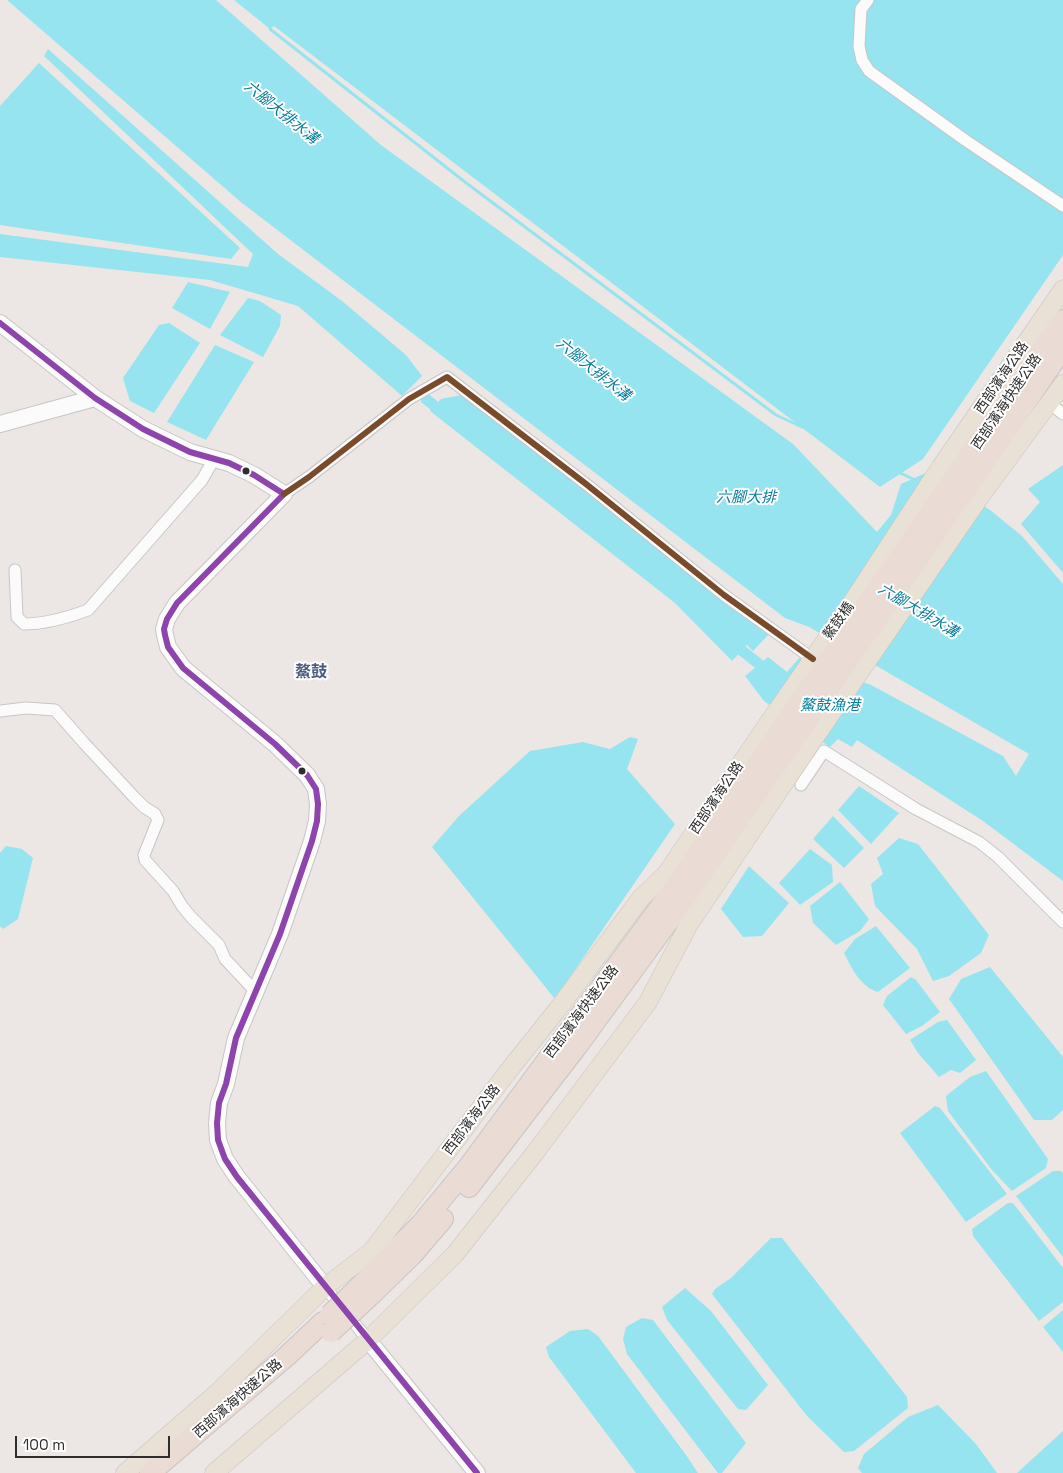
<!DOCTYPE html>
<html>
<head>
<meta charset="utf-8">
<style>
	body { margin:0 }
	#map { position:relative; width:1063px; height:1473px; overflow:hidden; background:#ece7e4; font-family:"Space Grotesk",sans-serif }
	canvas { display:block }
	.scale { position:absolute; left:15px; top:1436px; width:155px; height:22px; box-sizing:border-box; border:2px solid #2d2d2d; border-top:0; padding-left:6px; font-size:15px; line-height:18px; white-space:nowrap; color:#2d2d2d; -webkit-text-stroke:4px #fff; paint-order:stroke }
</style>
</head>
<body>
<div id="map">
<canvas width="1063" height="1473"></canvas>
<div class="scale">100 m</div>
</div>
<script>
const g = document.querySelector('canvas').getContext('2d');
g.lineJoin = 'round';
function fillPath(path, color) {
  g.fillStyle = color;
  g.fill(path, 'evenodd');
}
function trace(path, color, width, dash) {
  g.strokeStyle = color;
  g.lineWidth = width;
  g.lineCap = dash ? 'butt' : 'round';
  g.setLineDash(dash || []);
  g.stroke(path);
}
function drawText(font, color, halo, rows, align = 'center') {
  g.font = font + ' "Space Grotesk","Noto Sans TC",sans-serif';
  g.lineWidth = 4;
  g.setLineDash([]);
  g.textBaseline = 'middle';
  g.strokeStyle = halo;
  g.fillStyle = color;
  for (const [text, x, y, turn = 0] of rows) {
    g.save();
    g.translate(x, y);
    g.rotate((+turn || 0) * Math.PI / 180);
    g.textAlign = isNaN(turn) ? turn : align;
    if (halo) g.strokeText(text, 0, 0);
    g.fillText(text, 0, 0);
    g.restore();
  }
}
fillPath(new Path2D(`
	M7,0h209l165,145 412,299 84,88 14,-17 10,-31 27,-12 62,38 32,26 41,48v297l-80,-60 -126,-81 -5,7 -14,-8 -8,8 -66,-46 -19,-25 23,-19 19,15 12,-14 72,27 132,71 13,20 13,-22 -220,-127 -24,-9 -543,-415z
	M234,0h829v255l-140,204 -43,28 -606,-461 -4,3z
	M48,49l230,205 64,47 64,54 16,21 -20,20 -104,-90 -88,-26 -210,-23v-23l248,33 5,-13 -209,-198z
	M39,63l201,185 -9,11 -231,-34v-119z
	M188,282l42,10 -20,37 -38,-21z
	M248,298l12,3 21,14 -1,11 -17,31 -43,-22z
	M169,323l31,20 -46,70 -24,-12 -7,-23 36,-53z
	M215,345l39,17 -48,78 -39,-18z
	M461,395l308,239 -16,17 -6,-6 -15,16 -57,-58 -245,-192 11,-12z
	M1063,465v108l-42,-49 19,-22 -12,-13z
	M630,737l8,2 -11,30 48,55 -120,175 -123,-152 27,-31 71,-65 53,-9 27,7z
	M859,786l40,27 -28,31 -33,-34z
	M833,816l31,32 -20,20 -31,-29z
	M899,838l19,6 71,91 -8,18 -32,23 -16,5 -16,-32 -42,-43 -4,-22 12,-10 -6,-16z
	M6,846l16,3 11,9 -15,61 -15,10 -3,-3v-73z
	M810,849l22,16 1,17 -33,23 -21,-22z
	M749,866l40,37 -27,33 -19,1 -22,-28z
	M840,882l29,37 -9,12 -24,14 -23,-22 -3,-17z
	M876,926l34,42 -32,24c-17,-5 -26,-23 -34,-39l11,-14z
	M990,967l73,90v53l-11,10h-18l-85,-121 12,-20z
	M911,977l5,3 24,32 -18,14 -16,8 -23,-29 4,-9z
	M947,1020l29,40 -16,13 -9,-3 -12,7 -21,-24 -8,-13 28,-18z
	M986,1071l62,88 -2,9 -34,23 -20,-21 -44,-59 -2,-15 24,-19z
	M935,1106l5,2 67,86 -41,28 -66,-89z
	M1053,1171h8l2,2v84l-47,-61z
	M1008,1203h5l50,65v34l-24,19 -66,-85 -1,-7z
	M771,1238h11l125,159 1,11 -54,43 -10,1 -37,-36 -95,-122 3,-5 16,-11z
	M685,1288l26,23 57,74 -22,25 -8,-1 -71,-89 -5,-13z
	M1063,1310v42l-20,-25z
	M642,1318l11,2 93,123 -24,30h-4l-91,-119 -4,-15 3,-12z
	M588,1329l10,7 88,119 12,18h-62l-87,-116 -3,-10 24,-16z
	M938,1405l38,39 21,29h-135l-4,-5 6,-14 44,-37z
	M1063,1431v42h-46z`), '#95e4ef');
trace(new Path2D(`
	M270,29l195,153 311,233 26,12
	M898,472l15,7`), '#95e4ef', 3);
trace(new Path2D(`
	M426,399l20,16
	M731,642l28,22`), '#95e4ef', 11);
const street = new Path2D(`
	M868,0l-7,9 -2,37 3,14 7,11 96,69 98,66
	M1049,403l14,11
	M284,494l25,-17 100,-78 38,-22 139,107 138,111 89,64
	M15,570l2,47 7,7c21,0 45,-7 64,-14l114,-130 12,-21
	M0,711l26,-3 29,2 29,33 50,54 10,10 11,7 3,6 -14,35 1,5 28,31 9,15 9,11 28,28 6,14 31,33
	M801,785l23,-34 92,58 63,33 19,15 65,65
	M325,1287l43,53`);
const secondary = new Path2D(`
	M0,323l95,75 48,31 47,23 39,11 25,12 30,19 -107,109 -10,16 -3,10 1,6 3,12 15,21 92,76 32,31 9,14 2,15 -1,17 -5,20 -32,93 -44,104 -10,46 -7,19 -2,20 1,17 7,19 12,18 88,110
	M0,424l95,-26
	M368,1340l109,133`);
const primary = new Path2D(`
	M125,1473l92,-80 108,-106 47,-36 134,-177 51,-64 84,-112 25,-24 103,-152 80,-115 91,-139 123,-179
	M214,1473l154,-133 87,-86 79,-100 114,-152 40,-76 123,-183 169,-246 83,-113`);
const highway = new Path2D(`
	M469,1187l109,-142 98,-134 387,-563
	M359,1287l62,-63 48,-58 206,-279 111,-165 277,-402
	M369,1297l44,-43 30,-35
	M150,1473l137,-117 36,-34`);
trace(street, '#c7c6c6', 13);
trace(secondary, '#c7c6c6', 18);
trace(primary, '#c6c4c3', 19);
trace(highway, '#c6c4c3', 22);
trace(street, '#fcfbfb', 11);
trace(secondary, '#fcfbfb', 16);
trace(primary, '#e9e1d5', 18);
trace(highway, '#eadbd5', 20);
const highwayBridge = new Path2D(`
	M330,1315l29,-28
	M331,1332l38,-35`);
trace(highwayBridge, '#c6c4c3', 22, []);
trace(highwayBridge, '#eadbd5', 20);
trace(new Path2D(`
	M0,323l95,75 48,31 47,23 39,11 25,12 30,19 -107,109 -10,16 -3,10 1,6 3,12 15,21 92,76 32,31 9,14 2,15 -1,17 -5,20 -32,93 -44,104 -10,46 -7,19 -2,20 1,17 7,19 12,18 240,296`), '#8e44ad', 6);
trace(new Path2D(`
	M284,494l25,-17 100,-78 38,-22 139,107 138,111 89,64`), '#7a4b2a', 6);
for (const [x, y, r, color] of [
	[246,471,4.5,"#2d2d2d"],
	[302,771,4.5,"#2d2d2d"]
]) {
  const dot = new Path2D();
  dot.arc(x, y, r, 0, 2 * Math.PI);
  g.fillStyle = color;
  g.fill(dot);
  trace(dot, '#fff', 2);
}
drawText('14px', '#2d2d2d', '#fff', [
	["西部濱海公路",1002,378,-56],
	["西部濱海快速公路",1007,402,-56],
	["鰲鼓橋",839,621,-55],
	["西部濱海公路",717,798,-56],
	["西部濱海快速公路",582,1012,-53],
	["西部濱海公路",472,1120,-53],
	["西部濱海快速公路",238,1399,-41]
]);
drawText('italic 15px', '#097f9f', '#fff', [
	["六腳大排水溝",281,113,39],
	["六腳大排水溝",593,370,39],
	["六腳大排",746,498],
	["六腳大排水溝",918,611,31],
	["鰲鼓漁港",830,706]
]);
drawText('bold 16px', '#4b5c81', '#fff', [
	["鰲鼓",311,673]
]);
</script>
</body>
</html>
